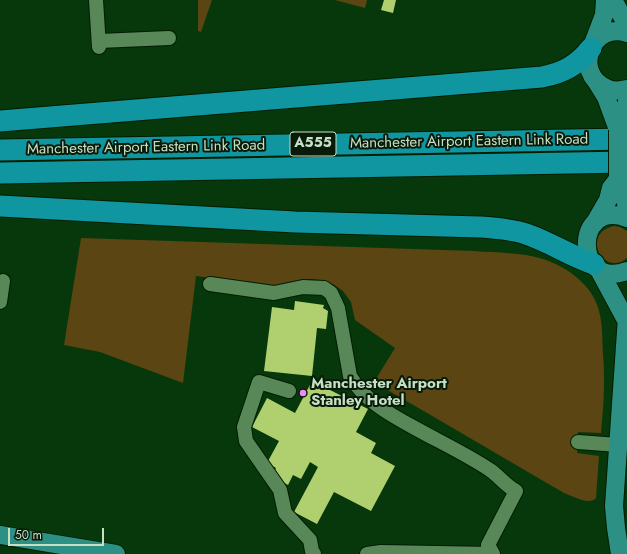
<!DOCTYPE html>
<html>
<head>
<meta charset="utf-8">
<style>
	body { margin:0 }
	#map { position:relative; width:627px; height:554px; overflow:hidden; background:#07380c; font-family:Jost,sans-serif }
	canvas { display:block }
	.scale { position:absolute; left:8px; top:528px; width:96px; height:18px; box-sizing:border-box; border:2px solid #c6dfc5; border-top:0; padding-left:5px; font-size:12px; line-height:14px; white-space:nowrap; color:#c6dfc5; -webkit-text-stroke:3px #081a08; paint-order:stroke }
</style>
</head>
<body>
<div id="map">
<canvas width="627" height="554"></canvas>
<div class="scale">50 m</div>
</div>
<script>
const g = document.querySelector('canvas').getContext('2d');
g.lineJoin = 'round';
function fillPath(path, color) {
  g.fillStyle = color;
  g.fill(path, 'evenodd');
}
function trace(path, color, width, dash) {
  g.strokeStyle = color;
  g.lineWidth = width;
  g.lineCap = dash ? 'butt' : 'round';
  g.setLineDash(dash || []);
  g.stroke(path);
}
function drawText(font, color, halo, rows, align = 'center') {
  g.font = font + ' Jost,sans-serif';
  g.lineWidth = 4;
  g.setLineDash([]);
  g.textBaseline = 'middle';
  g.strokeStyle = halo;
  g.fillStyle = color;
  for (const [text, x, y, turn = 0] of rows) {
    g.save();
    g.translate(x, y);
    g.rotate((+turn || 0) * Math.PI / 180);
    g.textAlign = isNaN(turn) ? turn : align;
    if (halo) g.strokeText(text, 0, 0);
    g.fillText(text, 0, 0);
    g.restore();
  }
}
fillPath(new Path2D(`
	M198,0h14l-11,32 -3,-1z
	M335,0h32l-2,8z
	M614,226l6,1 7,4v27c-22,20 -48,-24 -13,-32z
	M81,238l393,13c23,2 47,1 69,8 24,8 50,26 56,52 4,14 3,29 4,43 1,11 1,22 1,33 0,16 -2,31 -3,46l-23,-1 -1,21 22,3 -3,42c-7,8 -23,-2 -32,-5l-190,-111 21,-34 -40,-28 -4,-18 -8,-11 -10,-7 -12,-4 -11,-1 -14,2 -24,6 -76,-11 -13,107 -83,-31 -36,-7z`), '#5a4513');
fillPath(new Path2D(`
	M384,0h12l-3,13 -12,-3z
	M295,301l29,4 -1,3 5,3 -2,18 -9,-1 -5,48 -48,-5 8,-64 22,3z
	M312,381l56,28 -12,23 20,11 -5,10 24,13 -24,45 -37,-19 -17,32 -23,-12 24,-45 -8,-5 -9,17 -8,-4 -5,10 -16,-9 4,-8 -9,-5 12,-22 -27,-14 15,-29 28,15z`), '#b0d070');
const minor = new Path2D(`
	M96,0l3,47
	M99,41l70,-3
	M210,284l64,9 29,-6 21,1 7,5 7,15 12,68c14,24 39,38 63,51 25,14 53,27 77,43 10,7 16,16 26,21l-28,54 5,9
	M0,302l3,-21
	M289,391l-30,-9 -15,45 2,14 34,49 5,23 25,27 2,11 2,3
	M578,442l40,3
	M367,554l14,-2 112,2`);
const major = new Path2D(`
	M613,0l14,25
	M627,33c-35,-12 -55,39 -21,55 6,3 14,3 21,1
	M593,44l11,-29 1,-15
	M596,81l10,16 12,33
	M618,129l9,-27
	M618,174v5l4,9 5,19
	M627,218c-54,-20 -53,73 0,53
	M594,224l14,-24 3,-12 7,-9
	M598,268l28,52
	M0,535l116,19
	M620,554l-4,-26 -2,-22 13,-189`);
const highway = new Path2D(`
	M0,121l542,-44c21,-4 36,-12 49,-29
	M0,150l627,-11
	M0,173l627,-11
	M0,206l295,16 185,5c15,1 31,2 46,7 24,8 44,22 68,30`);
trace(minor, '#001d00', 16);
trace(major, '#001d00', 20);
trace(highway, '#001d00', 23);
trace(minor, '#588758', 14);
trace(major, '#2d9084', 18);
trace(highway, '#1096a1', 21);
const majorBridge = new Path2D(`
	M618,130v44`);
trace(majorBridge, '#001d00', 20, []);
trace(majorBridge, '#2d9084', 18);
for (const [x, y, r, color] of [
	[303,393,4,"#ef8bf7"]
]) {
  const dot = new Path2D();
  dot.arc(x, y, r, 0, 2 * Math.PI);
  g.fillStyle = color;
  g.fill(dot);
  trace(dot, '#081a08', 1.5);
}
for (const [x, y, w] of [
	[313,144,46]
]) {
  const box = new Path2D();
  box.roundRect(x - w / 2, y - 12, w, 24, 3);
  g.fillStyle = '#081a08';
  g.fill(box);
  trace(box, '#c6dfc5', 1);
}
drawText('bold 14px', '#c6dfc5', null, [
	["A555",313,144]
]);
drawText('15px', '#c6dfc5', '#081a08', [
	["Manchester Airport Eastern Link Road",469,142,-1],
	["Manchester Airport Eastern Link Road",146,148,-1]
]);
drawText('bold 15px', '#c6dfc5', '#081a08', [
	["Manchester Airport",311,384],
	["Stanley Hotel",311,401]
], 'left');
</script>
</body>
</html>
